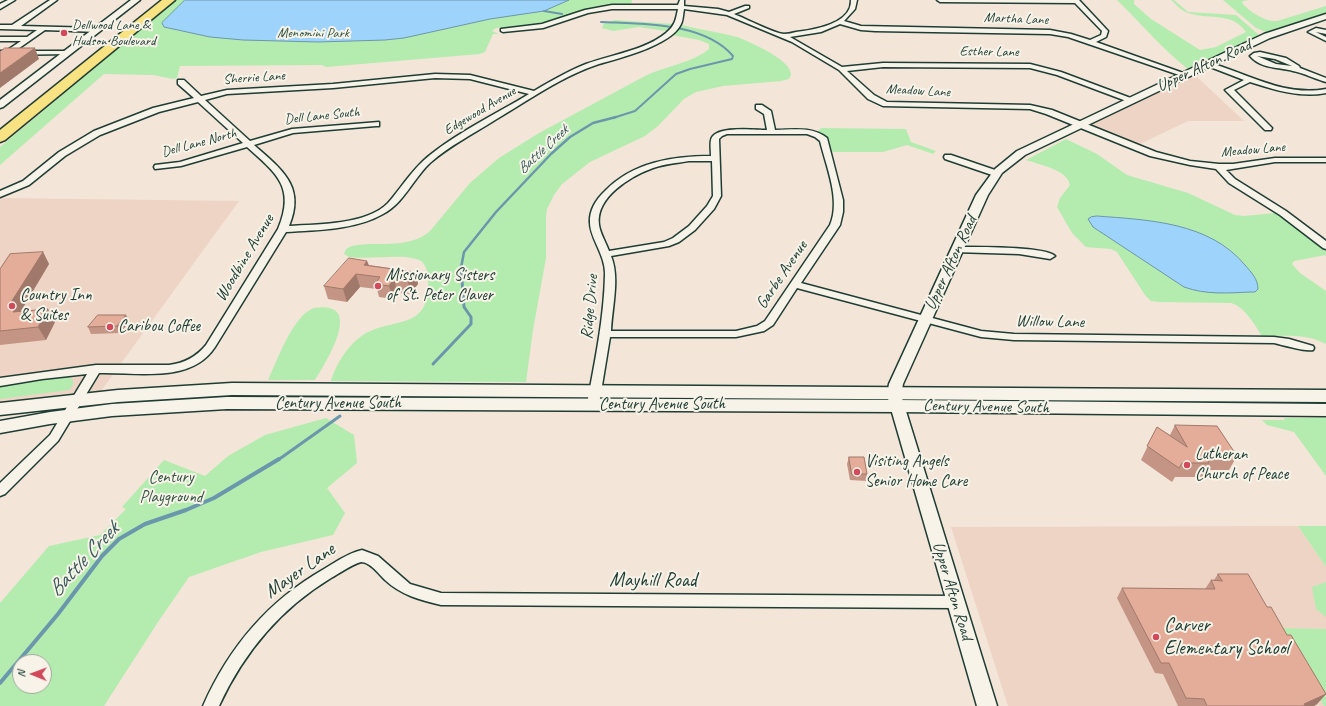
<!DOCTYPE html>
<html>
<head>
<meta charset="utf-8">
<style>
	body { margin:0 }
	#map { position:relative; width:1326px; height:706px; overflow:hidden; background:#f3e5d8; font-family:Caveat,sans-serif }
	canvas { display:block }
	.north { position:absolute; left:12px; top:654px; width:40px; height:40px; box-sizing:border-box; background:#f7f3e8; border:1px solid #a1aaa0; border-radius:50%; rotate:271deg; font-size:11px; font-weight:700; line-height:16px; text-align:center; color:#1f3d34 }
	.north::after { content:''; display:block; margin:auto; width:14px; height:18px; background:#d1495b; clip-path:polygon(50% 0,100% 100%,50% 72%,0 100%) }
</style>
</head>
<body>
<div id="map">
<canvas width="1326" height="706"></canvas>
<div class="north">N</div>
</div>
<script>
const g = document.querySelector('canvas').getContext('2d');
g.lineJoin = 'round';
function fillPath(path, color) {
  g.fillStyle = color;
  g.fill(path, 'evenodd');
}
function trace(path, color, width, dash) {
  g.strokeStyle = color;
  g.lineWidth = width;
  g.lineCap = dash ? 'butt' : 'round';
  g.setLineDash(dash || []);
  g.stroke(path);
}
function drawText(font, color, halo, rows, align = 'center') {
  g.font = font + ' Caveat,sans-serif';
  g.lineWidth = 4;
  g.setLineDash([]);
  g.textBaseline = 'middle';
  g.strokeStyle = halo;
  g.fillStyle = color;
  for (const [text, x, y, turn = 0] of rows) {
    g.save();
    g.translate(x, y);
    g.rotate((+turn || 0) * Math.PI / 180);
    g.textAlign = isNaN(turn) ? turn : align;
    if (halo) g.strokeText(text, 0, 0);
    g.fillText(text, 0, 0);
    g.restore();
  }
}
fillPath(new Path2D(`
	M1195,75l49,46h-56l-50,24 -46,-19v-2z
	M0,198l239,3 -138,190 5,1 -54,5 -52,7z
	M1298,526l28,41v139h-318l-57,-179z`), '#eed4c5');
fillPath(new Path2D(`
	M176,0h456l-1,5 -38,3 -54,17 -43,3 -4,3 7,3h-6l-8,18 -5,2 -154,13 -4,-2 -142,1 -3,12 -4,1 -20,-4 -49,-1 -104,91v-18z
	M1117,0h17v4l17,15 49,31 16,-3 30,-15c-15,-22 -40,-11 -60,-20 -6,-2 -10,-8 -15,-12h3l14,12 48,3 23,20 -71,34c-26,-20 -47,-46 -71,-69z
	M1223,0h26l-6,1 -1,2c8,9 23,19 35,18l49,-15v7l-60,19 -10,-4z
	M615,20l58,4 -7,7 -27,-4 -26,4 -11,-3 2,-5z
	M682,25c18,5 37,7 55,12 13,5 55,23 54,38l-2,4 -8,2 -58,5 -27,6 -12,7 -26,27 -13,10 -55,26 -28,22 -8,11 -7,14 -1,7v42l-13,72 -7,52 -195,-1c4,-15 16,-34 28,-43 30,-24 72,-2 69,-60 -1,-7 -2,-15 -9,-18 -17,-7 -50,0 -70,-3l-5,-3 2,-5c7,-5 15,-4 24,-5 19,0 45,1 60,-13l40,-48 29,-25 40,-25 106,-57c21,-10 47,-13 64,-27v-5l-10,-4 -27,-5z
	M821,128l85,1 5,13 25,9 -3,3 -26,-9 -24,7h-51l-5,-15 -10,-5z
	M1066,139l31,15 30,21 61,18 47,22 9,1 32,-3 50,38v4l-32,6 -2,3 8,9 26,18v53c-20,-11 -42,-8 -64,-8 -8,-12 -17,-29 -31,-33l-72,-1 -8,-1 -6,-6 -28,-43 -6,-3 -25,-2 -14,-14 -15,-26 3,-9 10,-13c-3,-16 -31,-20 -44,-25z
	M314,308c52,-9 12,54 1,72h-47c9,-19 25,-65 46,-72z
	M65,376h3l5,4v5l-4,5 -69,9v-13z
	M326,418l28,17 3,28 -30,25 18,25 -12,22 -72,17 -72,25 -31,45 -54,84h-104v-103l49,-57 51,-11 26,-26 -4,-2 42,-47 41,16 23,-20 37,-21zM20,662h24v24h-24z
	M1284,418h42v58l-32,-44 -27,-7 -5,-5h23z
	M1298,526h28v41z
	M1326,582v35l-10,-8 -4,-22z
	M1279,628l47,1v77h-2z`), '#b4ecaf');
const water = new Path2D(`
	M185,0h384l-25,11 -54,8 -86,19 -19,2 -67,2 -75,-2 -33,-3 -46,-10 -2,-4z
	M1097,216c52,4 112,6 148,49 6,7 13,14 13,24l-3,3h-4c-23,1 -45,3 -67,-5l-91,-60 -5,-8 3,-2z`);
fillPath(water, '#9ed3fc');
trace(water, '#6b97ac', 1);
trace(new Path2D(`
	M544,11l18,3
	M601,22c41,2 103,0 132,34l-1,3 -42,10 -14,5 -41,37 -22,7`), '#6b97ac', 2);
trace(new Path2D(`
	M461,268l3,-16 32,-40 55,-58 19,-17 23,-14 23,-6`), '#6b97ac', 2.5);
trace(new Path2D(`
	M433,364l38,-40v-7l-7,-10 -3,-40
	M278,460l62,-44`), '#6b97ac', 3);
trace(new Path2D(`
	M0,683l58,-69 44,-58 17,-17 26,-15 41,-14 28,-12 65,-39`), '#6b97ac', 4);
const minor = new Path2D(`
	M8,0h7l-15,9v-5z
	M50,0h7l-36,26 76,2 3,2 -3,2 -52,-2 -30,21h52l2,1v2l-69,1v-4h6l15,-10h-21v-4h27l10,-7 -37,-1v-4h12z
	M680,0h4v6l34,3 11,3 16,-6h4v2l-15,6c10,4 42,20 50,20 4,0 8,-1 12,-2 17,-2 56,-8 55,-32h6l-2,9 -11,12 17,5 189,4 21,4 19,6 11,-5 1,-4 -27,-28 -135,-1 -3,-2h142l29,31 -2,6 -10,5 90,32v2h-4l-114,-39 -18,-3 -175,-3 -14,-1 -21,-6 -19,8 -31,5 52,30 41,-4 147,1 31,8 75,28 -1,2h-6l-72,-27 -27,-7 -147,-1 -36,4 27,24 13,7 143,3 22,5 104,42 34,9 29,3h14l42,-6h51v4h-51l-49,8 9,9 51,32 40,30v8l-3,-1 -43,-33 -51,-32 -13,-14 -26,-4 -40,-9 -104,-42 -16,-5 -147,-3 -15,-7 -29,-29 -47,-28 -65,-27 -43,-6c-1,5 -1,11 -3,15 -9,21 -61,34 -82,40 -37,12 -70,36 -104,56 -22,14 -46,26 -65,43 -17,16 -26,40 -47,51 -28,16 -65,16 -97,18l-71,115c-24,37 -78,25 -116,26l-41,68 -53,53 -5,2v-13l50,-48 37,-61 -45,5 -42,7v-8l96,-13h73c16,-2 27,-8 37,-20l72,-116c18,-42 -2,-56 -31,-82l-66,19 -26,3 -1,-2 1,-2 25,-3 63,-19 -45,-41 -39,10 -59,23 -35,21 -36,29 -29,12v-6l23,-10 36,-29 35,-21 59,-23 41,-10 -16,-14v-4h6l17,16 26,-6 106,-6 102,-10 35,1 64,16c17,-10 34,-20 52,-27 24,-9 60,-14 80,-31 9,-7 10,-14 12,-24h-66l-24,4 -45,15 -40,4 -2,-1v-2l41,-5 43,-14 27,-5h66zM435,78l35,1 59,15c-33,20 -69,37 -99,61 -17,13 -28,32 -42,48 -21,22 -71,21 -99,23 17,-40 -8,-57 -35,-81l39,-12 83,-7h3v-4l-87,7 -42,12 -45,-41 22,-6 106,-6z
	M1316,28l10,2v4l-10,-2 10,5v4l-18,-9z
	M1260,52l26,6 13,8 1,2 26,10v4c-11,-3 -22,-9 -33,-11 -14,-4 -32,-2 -43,-15l4,-3zM1257,56l18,3 17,7 -16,-2z
	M1207,62c40,11 76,35 119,27v4c-26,5 -51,-3 -76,-11l-16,8 38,38 -1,2h-6l-40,-40 19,-10 -39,-15 -1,-1z
	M756,105h6l9,6 4,19c17,0 37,-4 52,8l16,62v12l-3,13 -39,58 180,48 33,3 260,3 15,2 24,7 1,2 -1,2c-7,2 -30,-5 -39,-7l-260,-3 -33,-3 -184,-49 -24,37 -9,6 -28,6h-126l-11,67 -2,3h-8l-2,-3c8,-43 17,-86 18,-129 1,-19 -15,-37 -15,-52 -1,-12 6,-24 15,-32 28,-29 68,-35 106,-35 0,-5 -1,-12 0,-16 3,-15 44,-10 56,-10l-3,-16 -8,-5zM727,134h80l8,3 5,4c6,25 21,59 10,84l-65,96 -8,5 -21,5h-125c1,-24 9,-53 0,-75l58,-10 10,-4 16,-12 19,-21 7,-13 -2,-57 3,-3zM689,161h23l1,35 -6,10 -18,20 -16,12 -9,4 -55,9c-3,-8 -9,-18 -10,-26 -4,-28 32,-49 54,-57 11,-4 24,-5 36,-7z
	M945,155h6l47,16 1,2 -4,3 -3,-1 -47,-16 -1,-2z
	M957,247c17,0 88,-1 98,9l-5,3 -31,-5 -65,-2 -2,-2z
	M362,550l16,6 32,28 31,9 514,3 5,2 2,4 -2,4 -5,2 -514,-3c-21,-5 -40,-10 -56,-25 -6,-6 -15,-18 -24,-18 -10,3 -21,11 -30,16 -51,31 -87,74 -112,128h-16c26,-59 65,-105 121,-137 12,-7 24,-16 38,-19z`);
const tertiary = new Path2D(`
	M131,0h9l-137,107 -3,1v-8z
	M1326,14v5l-56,19 -245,117 -23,18 -14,22 -85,189 -2,11 96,311h-20l-90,-311 2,-11 87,-189 19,-26 22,-18 247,-117z`);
const secondary = new Path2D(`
	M232,383l1094,7v12l-1094,-7 -114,7 -118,13v-12l118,-13z
	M227,397l670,3 429,4v12l-429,-4 -670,-3 -115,7 -62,8 -50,9v-12l50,-9 62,-8z`);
const motorway = new Path2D(`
	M162,0h13l-170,140 -5,2v-12z`);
trace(minor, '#1f3d34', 3);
trace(tertiary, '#1f3d34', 3);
trace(secondary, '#1f3d34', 3);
trace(motorway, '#1f3d34', 3);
fillPath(minor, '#f7f3e8');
fillPath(tertiary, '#f7f3e8');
fillPath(secondary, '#f7f3e8');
fillPath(motorway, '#f8e281');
fillPath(new Path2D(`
	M43,252l6,12 -28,47v1l34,10 -9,18 -46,5v-76z
	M367,261l2,4 46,7 3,12 -8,10 -13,-2 -4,7 -14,-2 -2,-8 -17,-2 -13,15 -19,-3 -4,-13z
	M129,322l-9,11 -29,1 -3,-7z
	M1175,425l62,31 -8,14h-23l-4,7h-27l-3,5 -31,-22 16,-33 13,8z
	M849,457l18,17 -1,7 -16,-1 -3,-16z
	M1218,574l49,33 20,28 39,59 -9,10 -3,2h-136l-15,-32 -8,-1 -38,-75 5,-10 83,1 6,-9h3z`), '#c49584');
fillPath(new Path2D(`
	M35,48l4,11 -39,29v-15z
	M43,252l6,12 -28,47 4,8 -4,7 -13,-19z
	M367,261l4,12 -7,-8z
	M415,272l3,12 -8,10 -2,-13z
	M356,274l4,13 -13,15 -4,-13z
	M394,279l3,13 -4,7 -4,-13z
	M48,309l7,13 -9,18 -8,-13z
	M126,315l3,7 -9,11 -3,-7z
	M1326,694l-9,10 -3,2h-11l1,-2z`), '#a0796b');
const building = new Path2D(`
	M5,48h30l-35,25v-21z
	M43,252l-35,55 10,-1 -5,6 35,-3 -10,18 -38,4v-62l10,-15z
	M349,258l18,3 -3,4 51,7 -7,9 -14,-2 -5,7 -14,-2 5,-7 -24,-3 -13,15 -19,-3z
	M98,315h28l-9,11 -29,1z
	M1175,425l42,1 20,30h-32l4,7h-27l-3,5 -32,-22 10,-19 30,20z
	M849,457h15l3,17h-15z
	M1218,574h30l19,33h4l16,28h4l35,59 -22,10 1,2h-98l-3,-7 -18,-1 -17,-35h-8l-39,-75 93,1 -4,-9 11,1z`);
fillPath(building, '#e4ad99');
trace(building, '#a0796b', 1);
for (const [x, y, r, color] of [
	[64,33,4,"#d1495b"],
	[378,286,4,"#d1495b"],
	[12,306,4,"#d1495b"],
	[110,327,4,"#d1495b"],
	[1187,465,4,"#d1495b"],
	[857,472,4,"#d1495b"],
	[1156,637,4,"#d1495b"]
]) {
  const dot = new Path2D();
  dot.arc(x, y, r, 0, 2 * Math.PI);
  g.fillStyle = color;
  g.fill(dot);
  trace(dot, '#f7f3e8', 1.5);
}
drawText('14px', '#1f3d34', '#f7f3e8', [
	["Martha Lane",1016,19,2],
	["Esther Lane",989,52,1],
	["Sherrie Lane",254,78,-4],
	["Meadow Lane",918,91,3],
	["Edgewood Avenue",480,111,-31],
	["Dell Lane South",322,116,-6],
	["Dell Lane North",199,143,-15],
	["Meadow Lane",1253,150,-5]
]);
drawText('14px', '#1f3d34', '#f7f3e8', [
	["Dellwood Lane &",72,25],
	["Hudson Boulevard",72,41]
], 'left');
drawText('14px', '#355746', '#f7f3e8', [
	["Menomini Park",313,33]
]);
drawText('italic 15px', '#385b5c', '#f7f3e8', [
	["Battle Creek",543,150,-43]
]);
drawText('17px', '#1f3d34', '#f7f3e8', [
	["Upper Afton Road",1204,66,-25],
	["Woodbine Avenue",245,258,-59],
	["Upper Afton Road",951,263,-65],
	["Garbe Avenue",782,275,-56],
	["Ridge Drive",590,307,-85],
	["Willow Lane",1050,322,1],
	["Century Avenue South",338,404],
	["Century Avenue South",662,405],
	["Century Avenue South",986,407,1],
	["Upper Afton Road",952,591,73]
]);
drawText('17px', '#1f3d34', '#f7f3e8', [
	["Missionary Sisters",386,276],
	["of St. Peter Claver",386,296],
	["Country Inn",20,296],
	["& Suites",20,316],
	["Caribou Coffee",118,327],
	["Lutheran",1195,455],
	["Church of Peace",1195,475],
	["Visiting Angels",865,462],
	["Senior Home Care",865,482]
], 'left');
drawText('17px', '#355746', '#f7f3e8', [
	["Century",171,478],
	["Playground",171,498]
]);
drawText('20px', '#1f3d34', '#f7f3e8', [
	["Mayer Lane",300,571,-35],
	["Mayhill Road",653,581]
]);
drawText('20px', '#1f3d34', '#f7f3e8', [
	["Carver",1164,626],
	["Elementary School",1164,649]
], 'left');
drawText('italic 22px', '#385b5c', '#f7f3e8', [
	["Battle Creek",84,560,-47]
]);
</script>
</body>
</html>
